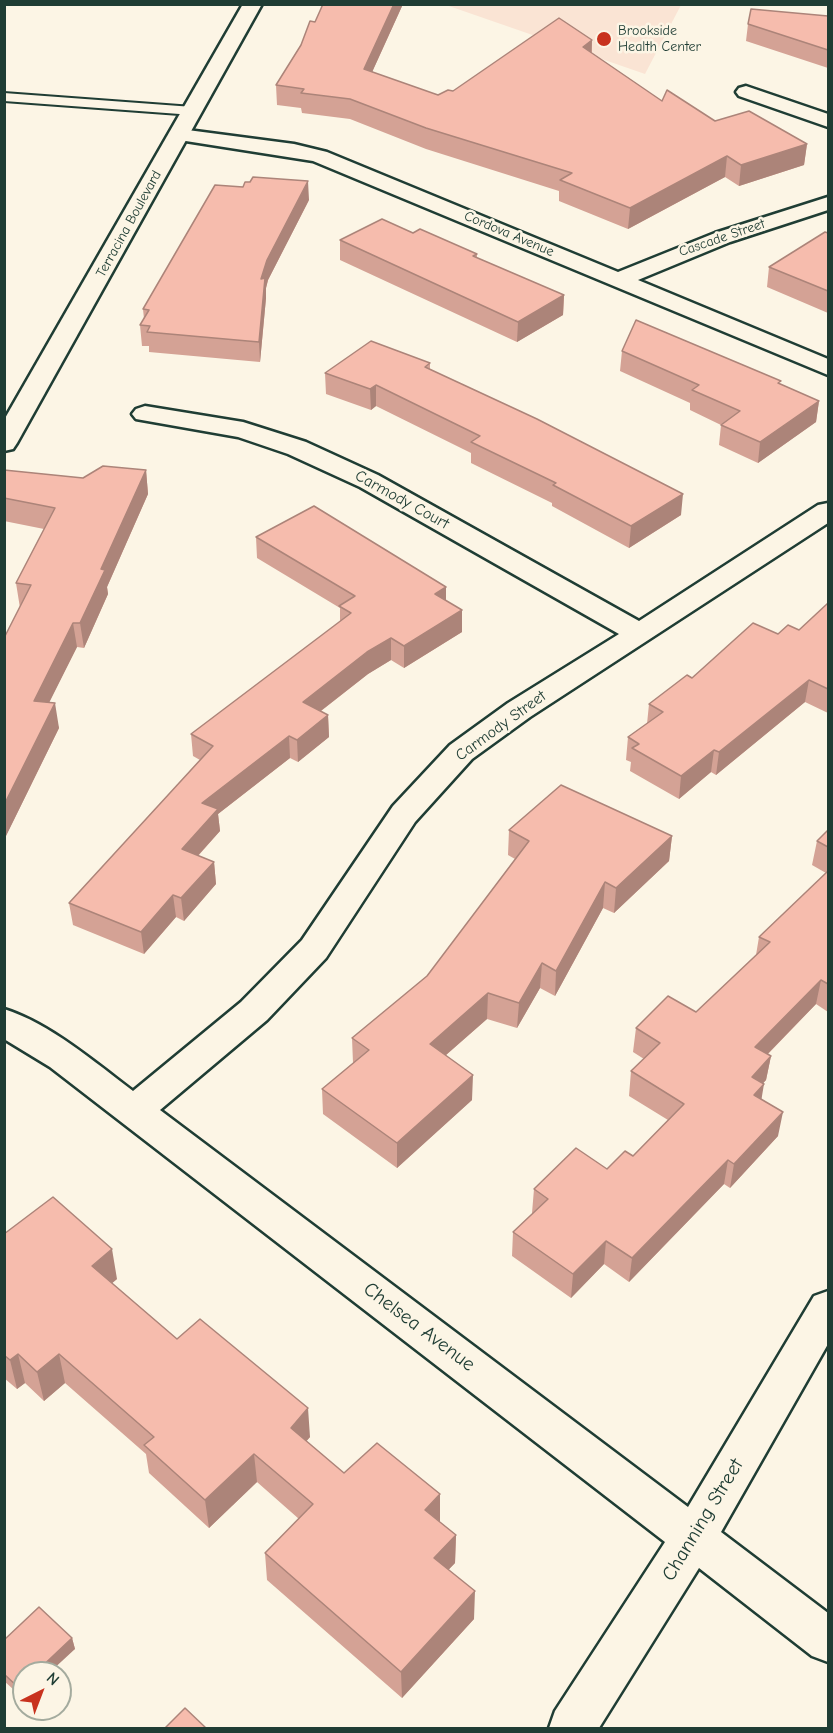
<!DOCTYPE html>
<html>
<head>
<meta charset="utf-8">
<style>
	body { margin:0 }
	#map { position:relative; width:833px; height:1733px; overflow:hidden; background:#fcf5e5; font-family:"Comic Neue",sans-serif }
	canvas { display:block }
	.frame { position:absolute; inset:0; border:6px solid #1f3d34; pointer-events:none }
	.north { position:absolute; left:12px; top:1661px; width:60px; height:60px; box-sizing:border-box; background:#fcf5e5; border:2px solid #a4ab9e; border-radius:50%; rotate:42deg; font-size:16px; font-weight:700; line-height:24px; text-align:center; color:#1f3d34 }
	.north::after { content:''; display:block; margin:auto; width:21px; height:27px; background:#c8321e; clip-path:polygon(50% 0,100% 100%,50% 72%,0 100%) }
</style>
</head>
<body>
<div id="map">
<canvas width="833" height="1733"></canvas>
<div class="frame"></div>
<div class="north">N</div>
</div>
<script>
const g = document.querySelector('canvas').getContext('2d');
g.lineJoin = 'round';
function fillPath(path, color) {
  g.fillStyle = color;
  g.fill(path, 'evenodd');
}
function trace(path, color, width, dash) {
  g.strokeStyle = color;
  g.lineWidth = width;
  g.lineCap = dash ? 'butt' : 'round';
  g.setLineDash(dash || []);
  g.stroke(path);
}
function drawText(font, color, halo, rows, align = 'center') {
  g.font = font + ' "Comic Neue",sans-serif';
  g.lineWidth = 5;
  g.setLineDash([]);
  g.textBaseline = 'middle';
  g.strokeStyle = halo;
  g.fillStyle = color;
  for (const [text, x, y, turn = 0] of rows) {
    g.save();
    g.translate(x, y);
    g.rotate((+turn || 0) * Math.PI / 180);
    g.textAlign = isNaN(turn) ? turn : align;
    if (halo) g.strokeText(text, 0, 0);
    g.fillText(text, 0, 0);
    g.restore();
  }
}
fillPath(new Path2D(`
	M446,5h235l-36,69z`), '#fae4d4');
const service = new Path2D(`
	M4,93l189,14 6,4 -6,4 -189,-14z`);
const minor = new Path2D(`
	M746,86l82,28v13l-89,-31 -3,-4 3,-4z
	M180,129l114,15 33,8 291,120 97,-39 113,-36v13l-98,32 -92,38 190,79v16l-515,-214 -140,-22 -3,-4 3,-4z
	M145,406l98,16 63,20 72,33 261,146 179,-116 10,-2v20l-298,194 -58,42 -57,63 -89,136 -59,62 -107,90 528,397 126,-211 14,-5v53l-107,188 107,81v49l-16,-6 -113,-88 -100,160h-50l6,-17 110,-169 -615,-475 -46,-28v-30c45,14 92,54 129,82l108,-89 61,-62 91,-134 57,-61 58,-42 111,-69 -259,-147 -72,-33 -50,-17 -102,-18 -4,-5 4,-5z`);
const secondary = new Path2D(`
	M243,4h19l-245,439 -4,6 -9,2v-31z`);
trace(service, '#1f3d34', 4);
trace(minor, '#1f3d34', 5);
trace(secondary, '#1f3d34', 5);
fillPath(service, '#fcf5e5');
fillPath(minor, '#fcf5e5');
fillPath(secondary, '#fcf5e5');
fillPath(new Path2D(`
	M403,4l-31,68 66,23 15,-4 139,-51v13l70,48 53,20 92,23 -3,21 -65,21 -14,-9 -97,52 -69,-28v-10l-133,-42 -76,-30 -48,-6 -1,-5 -24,-3 -1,-20 39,-63z
	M828,16v52l-82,-27 2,-17z
	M309,200l-41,80 -2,8v10l-6,64 -111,-10v-6h-7l-2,-21 4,-6 -1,-10z
	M413,233l64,21v4l87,37 -1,20 -46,27 -177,-82v-20z
	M828,233v80l-61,-26 2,-20z
	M622,351l159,34 38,16 -3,21 -58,41 -39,-18 2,-20 -31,-15v-7l-70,-32z
	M430,363v6l251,146 -52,33 -77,-42v-3l-81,-40v-10l-95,-47 -5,4 -45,-16 -1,-21z
	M4,470l79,8 63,-8 2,24 -41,93 1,7 -24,54 -7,-1 -28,55 10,26 -55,112v-202l16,-30 -4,-25 28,-54 -40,-8z
	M256,537l190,63 16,32 -58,36 -13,-8 -23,14 -47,37 7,4 1,22 -31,25 -8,-4 -72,56 2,17 -22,25 16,6 2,22 -32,37 -8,-4 -32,37 -71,-29 -4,-22 131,-143 -7,-4 -2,-22 149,-112v-14l-83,-50z
	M828,603v110l-23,-11 -89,73 -5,-3 -32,27 -49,-28 1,-9 -5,-2 2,-23 19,-13 2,-20 43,-26 86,-44 21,-4z
	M509,830l163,6 -3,25 -55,52 -11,-5 -48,88 -15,-8 -23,40 -30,-9 -41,36 26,45 -75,68 -74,-54 -1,-25 31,-26 -1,-25 75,-62 88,-117 -7,-4z
	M828,830v182l-12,-8 -48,50 3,2 -5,24 -3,3 -2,16 17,37 -48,52 -6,-4 -95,98 -25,-18 -33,34 -59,-42 1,-24 20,-19h-1l2,-24 73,-20 26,-13 35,-36 -39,-24 2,-25 13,-12 -11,-7 3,-24 60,-16 60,-57 3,-18 67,-64 -14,-8 5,-24z
	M4,1234l113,45 -5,4 65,56 133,98 -4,4 38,32 96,49 16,13 -1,28 -7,7 26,49 -72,79 -135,-118 -2,-27 34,-34 -42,-37 -48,46 -60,-55 -3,-19 -81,-71 -21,18 -19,-18 -8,6 -13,-11z
	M72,1638l3,11 -51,24v24l-1,1 -19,-17v-41z`), '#d4a295');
fillPath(new Path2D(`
	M394,4h9l-39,86v-21z
	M592,40l-1,20 -8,-13z
	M807,144l-3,21 -65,21 2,-21z
	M727,156l-2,21 -97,52 2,-21z
	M308,181l1,19 -41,80 -2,8v10l-6,64 -1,-20 2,-63 6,-19z
	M564,295l-1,20 -46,27 1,-20z
	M376,385v21l-5,4 -1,-21z
	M819,401l-3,21 -58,41 2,-21z
	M146,470l2,24 -41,93 1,7 -24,54 -4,-25 21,-54z
	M683,494l-2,21 -52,33 2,-22z
	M446,587v22l-11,-15z
	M462,610v22l-58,36v-22z
	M73,623l4,24 -39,78 -4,-24z
	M391,638v22l-23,14 -64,50 -1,-22 64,-50z
	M809,680l-4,22 -89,73 3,-23z
	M55,703l4,25 -55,112v-35z
	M328,715l1,22 -31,25 -1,-22z
	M289,736l1,22 -72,56 2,17 -36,40 -2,-22 20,-46z
	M714,750l-3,22 -32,27 2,-23z
	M672,836l-3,25 -55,52 2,-25z
	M214,862l2,22 -32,37 -3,-23z
	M605,882l-2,26 -48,88 1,-25z
	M173,895l3,22 -32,37 -3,-22z
	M542,963l-2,25 -23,40 2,-25z
	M821,980l-5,24 -65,67 4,-24z
	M488,993l-1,26 -57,50v-25z
	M771,1056l-5,24 -19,21 5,-24z
	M473,1075l-1,25 -75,68v-25z
	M764,1084l-4,24 -6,-13z
	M783,1112l-5,24 -48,52 4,-24z
	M728,1160l-4,24 -95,98 3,-24z
	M606,1241l-2,23 -33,34 2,-24z
	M112,1249l5,30 -19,16 -6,-29z
	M18,1354l7,29 -8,6 -7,-29z
	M59,1354l6,29 -21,18 -7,-29z
	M308,1408l2,29 -17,20 -2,-29z
	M254,1454l3,28 -48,46 -4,-28z
	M440,1494v28l-15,-12z
	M456,1535l-1,28 -22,23 1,-28z
	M475,1591l-1,28 -72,79 -1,-26z
	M72,1638l3,11 -26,24h-14z
	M24,1684v13l-1,1 -4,-10z`), '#ac8479');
const building = new Path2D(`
	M323,4h71l-30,65 74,26 10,-5 5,1 106,-73 33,22 -9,7 79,54 5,-11 48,31 34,-10 58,33 -66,21 -14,-9 -97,52 -70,-28 12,-7 -146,-45 -76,-29 -49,-6 3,-4 -28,-4 25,-40 9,-24 5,1z
	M751,9l77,7v34l-80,-26z
	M253,177l55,4 -41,79 -6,19 4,-1 -6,64 -112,-10 3,-6 -10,-1 9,-15 -6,-1 72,-124 28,2 2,-5h5z
	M382,219l31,14 7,-4 57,25 -4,2 91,39 -46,27 -178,-82z
	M825,232l3,1v58l-59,-24z
	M636,320l145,61 -3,2 41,18 -59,41 -39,-17 19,-14 -48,-21 7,-5 -77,-34z
	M371,341l59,22 -5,4 112,52 146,75 -52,32 -78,-41 3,-2 -85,-41 9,-6 -104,-51 -6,4 -45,-16z
	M103,466l43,4 -45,99 4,1 -25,53h-7l-39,78 21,2 -51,102v-167l27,-53 -15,-2 39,-75 -51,-10v-28l79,8z
	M314,506l132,81 -11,7 27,16 -58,36 -13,-8 -24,14 -64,50 25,13 -31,25 -8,-4 -87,67 16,6 -36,40 32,13 -33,36 -8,-3 -32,37 -72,-29 144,-157 -22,-12 160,-121 -12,-7 16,-10 -99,-59z
	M828,603v86l-19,-9 -90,72 -5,-2 -33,26 -49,-28 7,-4 -11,-7 35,-25 -14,-8 38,-29 5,3 61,-55 25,11 10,-9 11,5z
	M561,785l111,51 -56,52 -11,-6 -49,89 -14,-8 -23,40 -31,-10 -58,51 43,31 -76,68 -75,-54 47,-39 -17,-12 75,-62 102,-135 -20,-11z
	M828,830v17l-11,-6z
	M828,871v113l-7,-4 -66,67 16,9 -19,21 12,7 -10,11 29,17 -49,52 -6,-4 -96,98 -26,-17 -33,33 -60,-42 35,-33 -14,-10 42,-41 31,21 18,-18 8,5 51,-52 -53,-33 29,-28 -24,-15 32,-32 28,16 74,-70 -11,-5z
	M53,1197l59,52 -20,17 85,73 23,-20 108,89 -17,20 53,45 33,-30 63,51 -15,16 31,25 -22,23 41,33 -74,81 -136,-119 48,-49 -59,-50 -49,46 -61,-55 10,-8 -95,-83 -22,18 -19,-18 -8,6 -6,-5v-101h1l-1,-1v-19z
	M39,1607l33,31 -37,35h-11v11l-5,4 -15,-14v-34z
	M185,1708l21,20h-41z`);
fillPath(building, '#f6bcad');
trace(building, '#ac8479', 1.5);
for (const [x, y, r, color] of [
	[604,39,8,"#c8321e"]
]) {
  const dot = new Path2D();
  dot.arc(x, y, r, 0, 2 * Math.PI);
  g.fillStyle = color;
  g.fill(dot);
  trace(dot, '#fcf5e5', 2);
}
drawText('14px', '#1f3d34', '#fcf5e5', [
	["Brookside",618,31],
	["Health Center",618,47]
], 'left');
drawText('14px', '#1f3d34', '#fcf5e5', [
	["Terracina Boulevard",129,224,-61],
	["Cordova Avenue",509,234,23],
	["Cascade Street",722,238,-19]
]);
drawText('16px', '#1f3d34', '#fcf5e5', [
	["Carmody Court",402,500,29],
	["Carmody Street",501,726,-36]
]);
drawText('20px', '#1f3d34', '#fcf5e5', [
	["Chelsea Avenue",419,1327,37],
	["Channing Street",703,1520,-59]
]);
</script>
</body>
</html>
